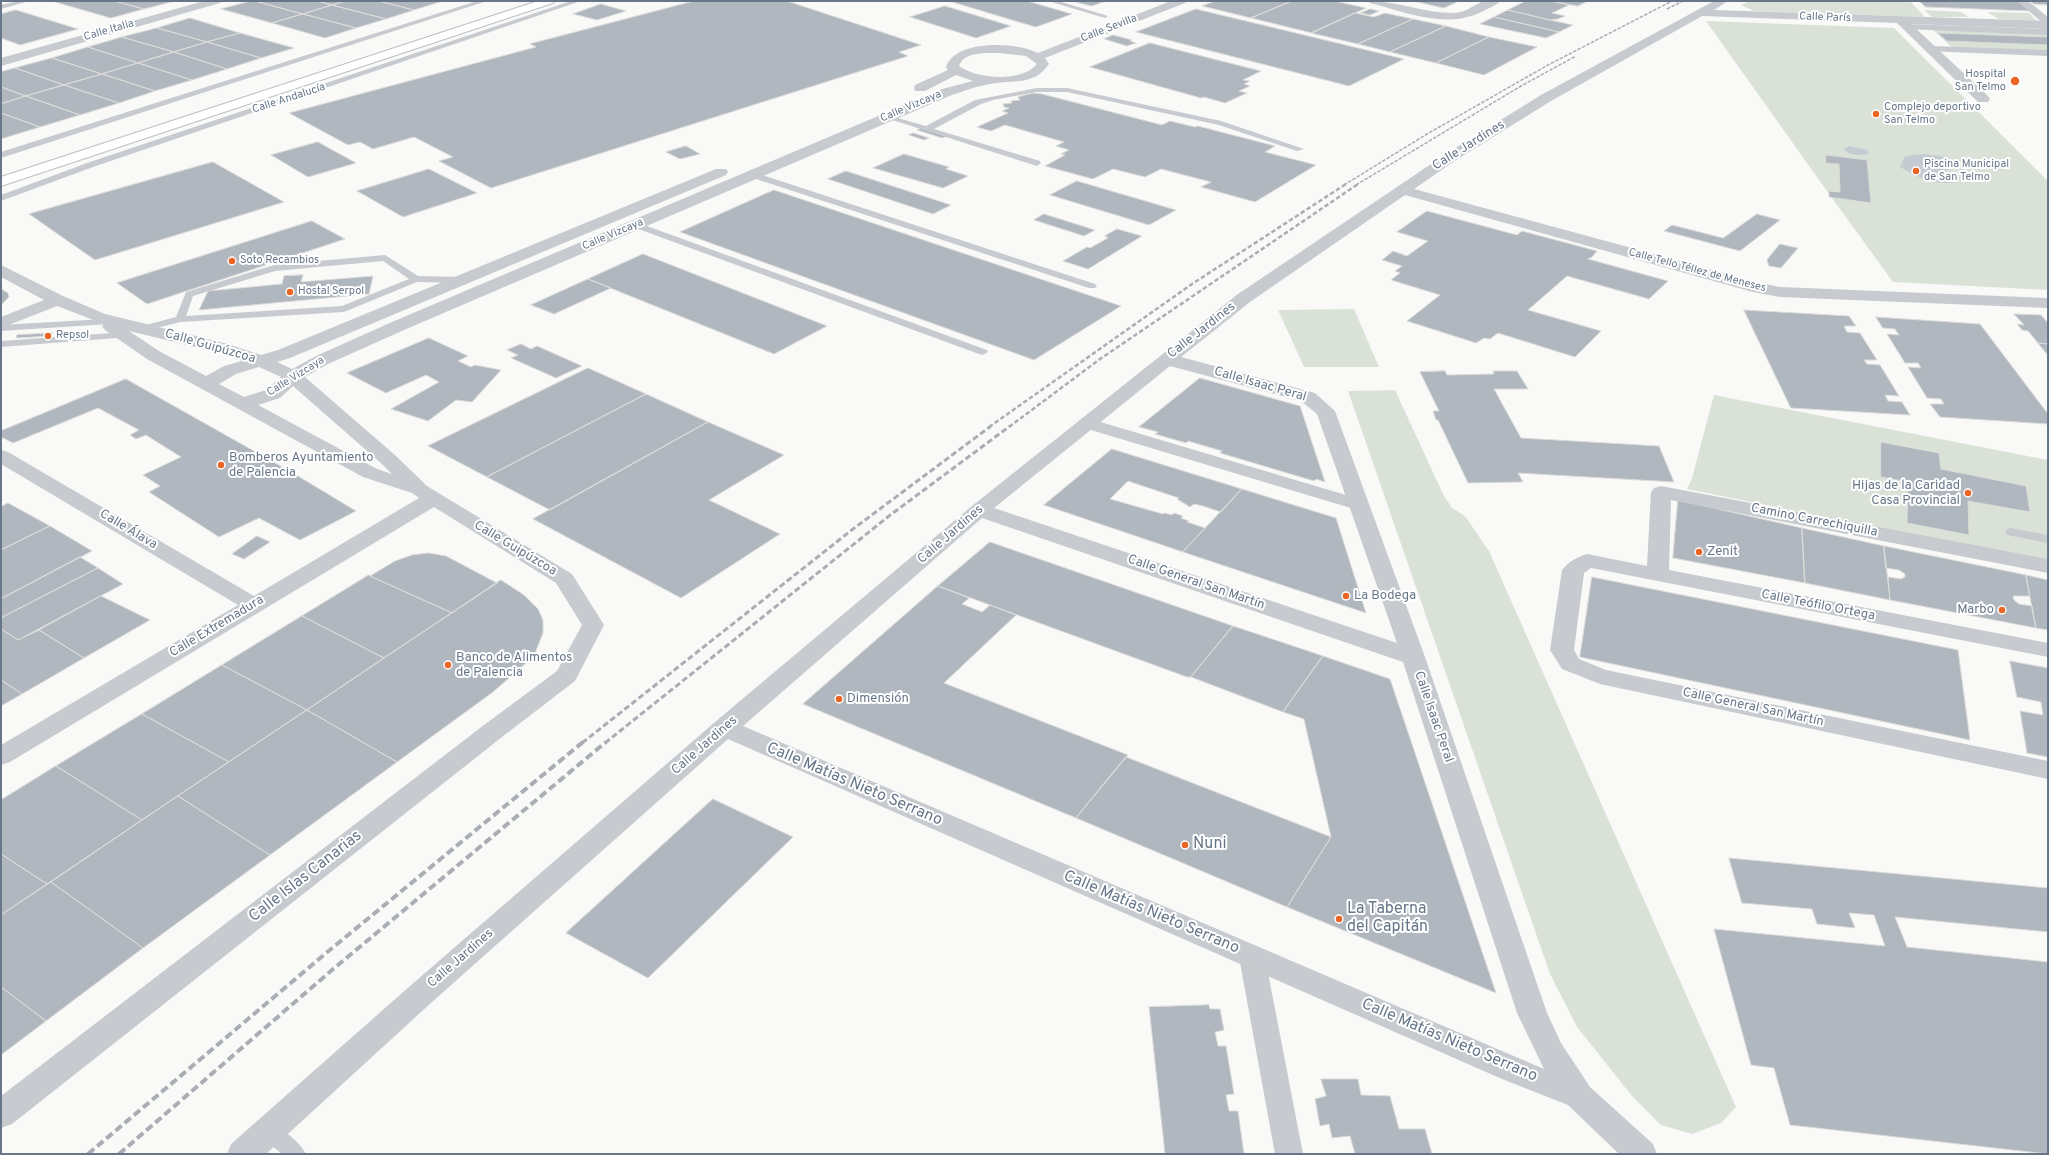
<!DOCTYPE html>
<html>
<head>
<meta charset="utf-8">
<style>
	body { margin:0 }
	#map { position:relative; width:2049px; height:1155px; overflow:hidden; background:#f9f9f7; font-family:Overpass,sans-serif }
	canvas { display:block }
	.frame { position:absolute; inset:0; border:2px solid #677789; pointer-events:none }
</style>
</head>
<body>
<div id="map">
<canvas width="2049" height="1155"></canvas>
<div class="frame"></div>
</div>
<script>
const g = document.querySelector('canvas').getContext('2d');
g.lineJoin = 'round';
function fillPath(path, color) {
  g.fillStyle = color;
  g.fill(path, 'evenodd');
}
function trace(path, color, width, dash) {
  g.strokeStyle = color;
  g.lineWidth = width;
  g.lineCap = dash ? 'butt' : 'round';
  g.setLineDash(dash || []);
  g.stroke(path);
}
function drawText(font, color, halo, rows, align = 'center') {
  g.font = font + ' Overpass,sans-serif';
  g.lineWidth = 4;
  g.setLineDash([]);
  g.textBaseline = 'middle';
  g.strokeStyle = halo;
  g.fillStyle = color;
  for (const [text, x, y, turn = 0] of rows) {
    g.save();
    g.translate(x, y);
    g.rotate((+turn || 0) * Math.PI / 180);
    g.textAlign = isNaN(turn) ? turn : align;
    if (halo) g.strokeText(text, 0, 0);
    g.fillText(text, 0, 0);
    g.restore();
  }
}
fillPath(new Path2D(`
	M1750,1h160l15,16 -171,-6 -13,-6z
	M1924,10l37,2 8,5h-37z
	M1987,12l42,1 8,8 -38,-2z
	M1706,21l188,7 154,153v109l-155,-8 -61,-84 -3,-1v-3z
	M1931,28l117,4v21l-93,-3z
	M1354,309l25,58h-75l-26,-57z
	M1395,390l48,104 9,14 13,8 24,35 247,556 -15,16 -29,11 -31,-9 -29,-29 -55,-69 -27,-53 -202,-583z
	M1714,395l334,65v102l-361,-73 5,-11z`), '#dae2d8');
fillPath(new Path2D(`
	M1849,146l18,4 2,3c-7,4 -20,2 -26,-4z
	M1924,154l16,2 16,8 -11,8 13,10c-22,4 -39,-4 -58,-15l5,-11z`), '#c4ccd2');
const building = new Path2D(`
	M52,1h63l29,8 -33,9z
	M115,1h60l-31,8z
	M251,1h4l48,13 -31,9 -51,-14z
	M255,1h62l15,4 -29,9z
	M317,1h29l-14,4z
	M346,1h33l35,9 -28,9 -54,-14z
	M379,1h64l-29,9z
	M694,1h93l134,44 -22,7 9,4 -417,132 -52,-27 14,-4 -39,-20 -41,12 -13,-7 -12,3 -59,-32 247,-66 -6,-3z
	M949,1h78l45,13 -36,13z
	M1071,1h35l-14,5z
	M1216,1h76l-41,17 -49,-12z
	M1292,1h42l32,7 -54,25 -61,-15z
	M1414,1h45l-15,7z
	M1526,1h25l18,4 -17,8 13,3 -7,3 -8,1 -42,-10z
	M1551,1h37l-10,5z
	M1919,1h99l13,10 -105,-4z
	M2030,1h18v4l-14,-1z
	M601,4l25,7 -29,9 -24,-6z
	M332,5l54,14 -30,9 -53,-14z
	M945,6l66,20 -35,12 -66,-21z
	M1196,9l208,50 -55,27 -213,-54z
	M1370,9l9,2 -9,4 -9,-2z
	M16,10l62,19 -58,16 -19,-7v-24z
	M1508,10l42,10 23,5 -14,7 -65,-15z
	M1355,13l19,4 11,-4 28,6 -55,25 -47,-11z
	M303,14l53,14 -31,10 -53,-15z
	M1494,17l65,15 -13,6 -66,-14z
	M190,18l50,15 -33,9 -50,-14z
	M1413,19l33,7 -56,26 -32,-8z
	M1446,26l43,11 -53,26 -46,-11z
	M157,28l50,14 -33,10 -52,-15z
	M240,33l54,15 -33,10 -54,-16z
	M1938,33l110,4v8l-101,-4z
	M1113,35l19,5 -2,1 6,2 -9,3 -23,-7z
	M122,37l52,15 -36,11 -50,-16z
	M1489,37l48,10 -53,28 -48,-12z
	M207,42l54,16 -34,11 -53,-17z
	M1150,43l111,28 -18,9 7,1 -6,3 6,2 -11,5 8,2 -22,10 -21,-6 -3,1 -111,-31z
	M88,47l50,16 -36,11 -50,-16z
	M174,52l53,17 -35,11 -54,-17z
	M52,58l50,16 -38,11 -49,-17z
	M138,63l54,17 -37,11 -53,-17z
	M15,68l49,17 -38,11 -25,-9v-15z
	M102,74l53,17 -36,12 -55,-18z
	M64,85l55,18 -39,12 -54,-19z
	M1,87l25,9 -25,8z
	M1034,93l8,1 120,31 8,-4 25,6 3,-1 77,20 -10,6 51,13 -61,37 -54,-15 10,-5 -50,-13 -16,8 -32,-8 -20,10 -48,-13 20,-11 -4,-1 8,-4 -13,-4 8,-4 -59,-17 -14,6 -14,-4 31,-14 -6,-2 7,-3 -5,-1 -1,-3 9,-1 -1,-2 9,-1 -2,-3z
	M26,96l54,19 -40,12 -39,-14v-9z
	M1,113l39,14 -39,12z
	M922,128l25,8 -5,2 -25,-8z
	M913,133l16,5 -5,2 -15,-5z
	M318,142l38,21 -48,14 -37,-22z
	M686,146l14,8 -20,5 -14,-7z
	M904,154l45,13 -3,2 22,7 -25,12 -70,-20z
	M1826,155l41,5 4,43 -42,-6v-6l11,1 -1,-28 -13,-1z
	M213,162l71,40 -189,58 -66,-46z
	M429,169l48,24 -74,24 -46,-26z
	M846,171l105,34 -18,9 -105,-35z
	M1077,181l99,29 -27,15 -99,-30z
	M774,190l347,116 -87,54 -354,-128z
	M1427,211l90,24 5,-4 75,20 -5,6 -4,2 80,22 -19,18 -82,-23 -39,34 73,21 -26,26 -77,-24 -8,6 -6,-1 -8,5 -69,-22 33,-26 -49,-15 9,-7 -5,-2 7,-5 -20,-6 11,-9 14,5 21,-15 -31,-9z
	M1044,214l51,16 -11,6 -50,-16z
	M1757,214l23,6 -40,31 -76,-20 8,-6 51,13z
	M312,221l33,18 -198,65 -30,-21z
	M1117,229l25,7 -54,33 -25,-8 24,-14 3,1 18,-10 -3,-2z
	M1780,244l18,4 -17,20 -12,-2 -2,-6z
	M643,254l184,72 -53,28 -186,-75z
	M303,275l-2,7 72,-6 -4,18 -170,16 9,-19 74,-7 2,-8z
	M588,279l23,9 -57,26 -23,-9z
	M1,289l7,4 1,4 -8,8z
	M1744,310l105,6 7,10h-12l3,6 13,1 17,27h-13l3,4 13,1 19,31 -14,-1 3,6 14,1 8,13 -119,-7z
	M2014,314l27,1 7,8v21l-10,-1 -10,-12 -6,-1 -5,-6 7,1z
	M1876,317l104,7 68,90v10l-108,-7 -10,-13h14l-3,-5 -14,-1 -19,-31 13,1 -3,-5h-13l-18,-29 12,1 -4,-6 -12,-1z
	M53,333l-2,3 -35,2 1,-3z
	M429,338l39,18 -10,5 13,6 4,-2 26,5 -29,32 -16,-2 -28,21 -37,-12 48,-27 -13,-7 -40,18 -39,-20z
	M2038,343l10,1v11z
	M521,344l10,5 6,-3 45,20 -26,12 -45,-20 7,-3 -11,-5z
	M588,368l58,26 -159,83 -59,-31z
	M1445,371l2,4 47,-1 -1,-3h24l11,18h-34l27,49 138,8 15,36 -156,-9 5,9 -55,1 -30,-63h-2l-3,-9h6l-19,-39z
	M1200,378l100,28 25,76 -9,-3 -2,2 -94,-28 2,-2 -34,-10 -2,2 -31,-9 3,-2 -19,-5z
	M126,379l167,94 63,38 -56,29 -41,-22 -40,19 -70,-45 11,-6 -17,-11 38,-18 -35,-22 -10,4 -6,-4 9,-5 -41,-22 -85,35 -12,-6v-6z
	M646,394l62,28 -158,88 -63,-33z
	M708,422l76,33 -75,45 71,34 -99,64 -148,-79z
	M1881,442l58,11 2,16 85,17 4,26 -62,-11 1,34 -62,-12 1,-41 -27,-5z
	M1112,449l130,40 -21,23 -18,-6 -9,-2 -4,3 -13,-8 2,-1 -51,-17 -18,18 53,15 1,-1 8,2 2,-2 9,3 -2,2 8,3 -2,1 18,6 -22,24 -139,-47z
	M1242,489l94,29 30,95 -183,-61z
	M1678,500l124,28 3,55 -132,-25z
	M8,503l42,23 -49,24v-43z
	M50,526l42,25 -91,48v-49z
	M1802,528l82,18 6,54 -85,-17z
	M257,536l13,6 -26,17 -12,-5z
	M990,542l243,84 -42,51h-4l-249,-91z
	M1884,546l142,29 4,21h-17l1,4 5,4 13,2 4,22 -146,-28 -2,-23 13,2 4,-2v-3l-6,-4 -13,-2z
	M429,553l17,3 51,27 -45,30 -82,-37 25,-15 17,-6z
	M80,557l18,11 -97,50v-19z
	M98,568l25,16 -105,56 -17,-11v-11z
	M369,575l1,1 82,37 -68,45 -82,-42z
	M2026,575l22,5v50l-12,-2z
	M1592,577l366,73 12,90 -390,-83z
	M501,580l23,15 14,14 5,11v13l-9,23 -41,36 -96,70 -90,-52z
	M938,586l31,12 -7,6 20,8 8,-7 26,10 -72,68 184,72 -52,63 -273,-114z
	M101,596l49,24 -66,38 -45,-28z
	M302,616l82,42 -77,52 -85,-45z
	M1233,626l90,30 -40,56 -92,-35z
	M1,629l17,11 21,-10 45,28 -62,36 -21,-14z
	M1323,656l67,23 106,314 -209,-86 44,-70 -27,-118 -21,-7z
	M2010,661l38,7v89l-21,-4 -7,-42 23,4 -2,-13 -24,-5z
	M222,665l85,45 -78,52 -87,-48z
	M1,680l21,14 -21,12z
	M307,710l90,52 -127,93 -92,-59z
	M142,714l87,48 -87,58 -86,-54z
	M1126,757l205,80 -44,70 -211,-89z
	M56,766l86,54 -95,64 -46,-30v-54z
	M178,796l92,59 -127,93 -92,-66z
	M713,799l80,38 -145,141 -82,-45z
	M1,854l46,30 -46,31z
	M1729,858l319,30v44l-153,-15 12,30 141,15v192l-258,-29 -16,-57 -23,-3 -37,-136 171,17 -11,-31 -25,-2 6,15 -38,-4 -5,-15 -70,-6z
	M51,882l92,66 -97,73 -45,-34v-72z
	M1,987l45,34 -45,34z
	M1209,1005l1,4h10l4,21 -9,2 3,14h8l8,48 -8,1 3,16h9l6,43h-79l-16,-147z
	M1321,1079h37l3,16 29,1 9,33h26l7,25h-77l-5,-18 -18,2 -3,-14 -9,2 -5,-27 11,-3z`);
fillPath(building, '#b0b7be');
trace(building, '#dbdbd9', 1);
const secondary = new Path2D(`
	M538,1h17l-2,2 -552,183v-9z`);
trace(secondary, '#bbc0c5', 2);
fillPath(new Path2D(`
	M18,1h11l-28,8v-4z
	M477,1h10l-486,157v-6z
	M571,1h10l-488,166 -92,34v-6l86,-32z
	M1048,1h10l50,15 -3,2z
	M1037,88h30l154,33 83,28 -7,2 -78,-26 -152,-33h-30l-44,8 -12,4 -47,25 106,32 1,2 -4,3 -154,-49 4,-2 39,11 49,-26z
	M753,172l342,112 2,2 -2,2h-6l-339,-111 -1,-2z
	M636,222l351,128 1,2 -5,3 -4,-1 -346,-127 -2,-2z
	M385,255l33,21 46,1 5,3 -5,3 -47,-1 -73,30 -164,10 -38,10 -5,-3 1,-2 38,-10 10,-25 88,-27zM383,261l26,18 -67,27 -156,10 7,-20 82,-25z
	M105,319l4,1 1,2 -1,2 -108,7v-6z
	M125,332l4,1 1,2 -1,2 -128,10v-6z
	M2011,528l37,7v8l-41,-8 -2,-3 2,-3z
	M268,1123c13,4 32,19 38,31h-24l-21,-17 -3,-6 3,-6z`), '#c7cace');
fillPath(new Path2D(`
	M2017,1h11l20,16v8l-4,-1z
	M1907,24l141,5v6l-145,-6 -1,-2z
	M1930,46l118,4v6l-122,-5 -1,-2z
	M1087,418l279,83 3,4 -3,4 -6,1 -6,-1 -273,-82 -2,-4 2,-4z
	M1252,947l9,3 4,7 38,197h-28l-36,-197 4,-7z`), '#c7cace');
fillPath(new Path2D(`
	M204,1h18l-2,2 -219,63v-8z
	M1171,1h16l-2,2 -140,55 4,6c-16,23 -36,15 -59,20 -13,2 -26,7 -38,11l-548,235 -76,34 -23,13 91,79 31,30 145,88 32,51 -29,56 -73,56 -490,387 -11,4v-32l483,-371 73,-54 25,-46 -26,-42 -122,-76 -424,255 -9,3v-20l237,-140 -237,-141v-14l7,2 246,144 165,-98 -7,-5 -49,-16 -216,-118 -42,-29 -3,-4 2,-2 -47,-18 -56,22v-11l43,-17 -43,-23v-12l62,31 42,18 123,30 33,11 17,-5 438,-181h10l2,3 -2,3 -436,183 -13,4 15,7 24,-13 76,-34 550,-233 31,-8 -17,-6 -31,16h-10l-1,-3 1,-3 33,-15 -2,-3c10,-28 70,-25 92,-14zM1000,53l26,3 11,8c-16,19 -60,15 -78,2 5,-15 28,-13 41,-13zM129,331l87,21 26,9 -18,5 -18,10 -47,-25zM259,367l22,10 -15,13 -22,7 -25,-13 17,-10zM293,386l89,78 10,10 -15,-5 -119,-64 22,-7z
	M1368,1c30,0 56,12 85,12 13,0 20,-8 31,-12 5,-1 11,0 16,0 -3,4 -9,6 -13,8 -37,22 -79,4 -117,-6z
	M1714,1h14l-14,9 334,11v8l-137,-5 77,72 2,3 -2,3h-10l-81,-79 -195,-7 -151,85 -95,59 -42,29 347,94 19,4 268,11v10l-268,-11 -27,-5 -348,-97 -155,107 -69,55 134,36 20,18 90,246 122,356 14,30 29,44 63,57 4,10h-38l-51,-49 -66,-26 -774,-340 -296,263 -166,152h-39l4,-10 179,-158 305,-264 257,-216 266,-212 208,-140 95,-59zM1170,366l131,35 16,13 80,229 -403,-135zM982,518l421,144 114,351 27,56 -801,-343z
	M1661,486l387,73v14l-377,-73 -2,70 379,73v14l-457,-89 -7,5 -10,77 5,9 27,11 442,91v18l-448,-95 -38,-15 -12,-19 12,-80c6,-8 15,-13 25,-16l60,12 4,-74 3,-4z`), '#c7cace');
fillPath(secondary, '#fff');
trace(new Path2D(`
	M1667,9l16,-8
	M1344,185l83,-51 121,-69 124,-64
	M1356,185l165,-99 55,-30`), '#a9aeb5', 1.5, [3.5, 1.5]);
trace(new Path2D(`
	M989,427l203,-143 154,-100
	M1009,427l91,-68 258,-175`), '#a9aeb5', 2.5, [4.5, 2.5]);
trace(new Path2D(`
	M582,743l271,-214 138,-103
	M605,743l284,-227 121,-90`), '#a9aeb5', 3, [6, 3]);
trace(new Path2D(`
	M88,1154l243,-205 252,-207
	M119,1154l213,-184 274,-228`), '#a9aeb5', 4, [8, 4]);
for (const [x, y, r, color] of [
	[2015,81,5,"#eb6526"],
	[1876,114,4,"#eb6526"],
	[1916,171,4,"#eb6526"],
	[232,261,4,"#eb6526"],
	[290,292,4,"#eb6526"],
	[48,336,4,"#eb6526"],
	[221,465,4,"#eb6526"],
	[1968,493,4,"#eb6526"],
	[1699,552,4,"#eb6526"],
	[1346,596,4,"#eb6526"],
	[2002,610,4,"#eb6526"],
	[448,665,4,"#eb6526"],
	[839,699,4,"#eb6526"],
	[1185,845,4,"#eb6526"],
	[1339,919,4,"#eb6526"]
]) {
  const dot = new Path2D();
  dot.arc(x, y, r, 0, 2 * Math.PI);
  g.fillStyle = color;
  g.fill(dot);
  trace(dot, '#fff', 1.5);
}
drawText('11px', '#677789', '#fff', [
	["Calle París",1825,18,2],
	["Calle Sevilla",1109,29,-21],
	["Calle Italia",109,31,-16],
	["Calle Andalucía",289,99,-18],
	["Calle Vizcaya",911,107,-23],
	["Calle Vizcaya",613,235,-23],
	["Calle Tello Téllez de Meneses",1697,271,15],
	["Calle Vizcaya",296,377,-32]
]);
drawText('11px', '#677789', '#fff', [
	["Hospital",2006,75,"right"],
	["San Telmo",2006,88,"right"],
	["Complejo deportivo",1884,108],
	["San Telmo",1884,121],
	["Piscina Municipal",1924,165],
	["de San Telmo",1924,178],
	["Soto Recambios",240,261],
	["Hostal Serpol",298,292],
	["Repsol",56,336]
], 'left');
drawText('13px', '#677789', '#fff', [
	["Calle Jardines",1469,146,-32],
	["Calle Jardines",1202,331,-38],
	["Calle Guipúzcoa",210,347,16],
	["Calle Isaac Peral",1260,385,16],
	["Camino Carrechiquilla",1814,521,11],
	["Calle Álava",128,530,31],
	["Calle Jardines",951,535,-41],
	["Calle Guipúzcoa",515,549,31],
	["Calle General San Martín",1196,583,19],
	["Calle Teófilo Ortega",1818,606,11],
	["Calle Extremadura",217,627,-31],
	["Calle General San Martín",1753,708,12],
	["Calle Isaac Peral",1433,717,71],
	["Calle Jardines",705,746,-41],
	["Calle Jardines",461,959,-41]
]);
drawText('13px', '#677789', '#fff', [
	["Bomberos Ayuntamiento",229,458],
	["de Palencia",229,473],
	["Hijas de la Caridad",1960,486,"right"],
	["Casa Provincial",1960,501,"right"],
	["Zenit",1707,552],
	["La Bodega",1354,596],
	["Marbo",1994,610,"right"],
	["Banco de Alimentos",456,658],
	["de Palencia",456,673],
	["Dimensión",847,699]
], 'left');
drawText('16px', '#677789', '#fff', [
	["Calle Matías Nieto Serrano",854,785,23],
	["Calle Islas Canarias",306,877,-38],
	["Calle Matías Nieto Serrano",1151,913,23],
	["Calle Matías Nieto Serrano",1449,1041,23]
]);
drawText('16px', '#677789', '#fff', [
	["Nuni",1193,845],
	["La Taberna",1347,910],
	["del Capitán",1347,928]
], 'left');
</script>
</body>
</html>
